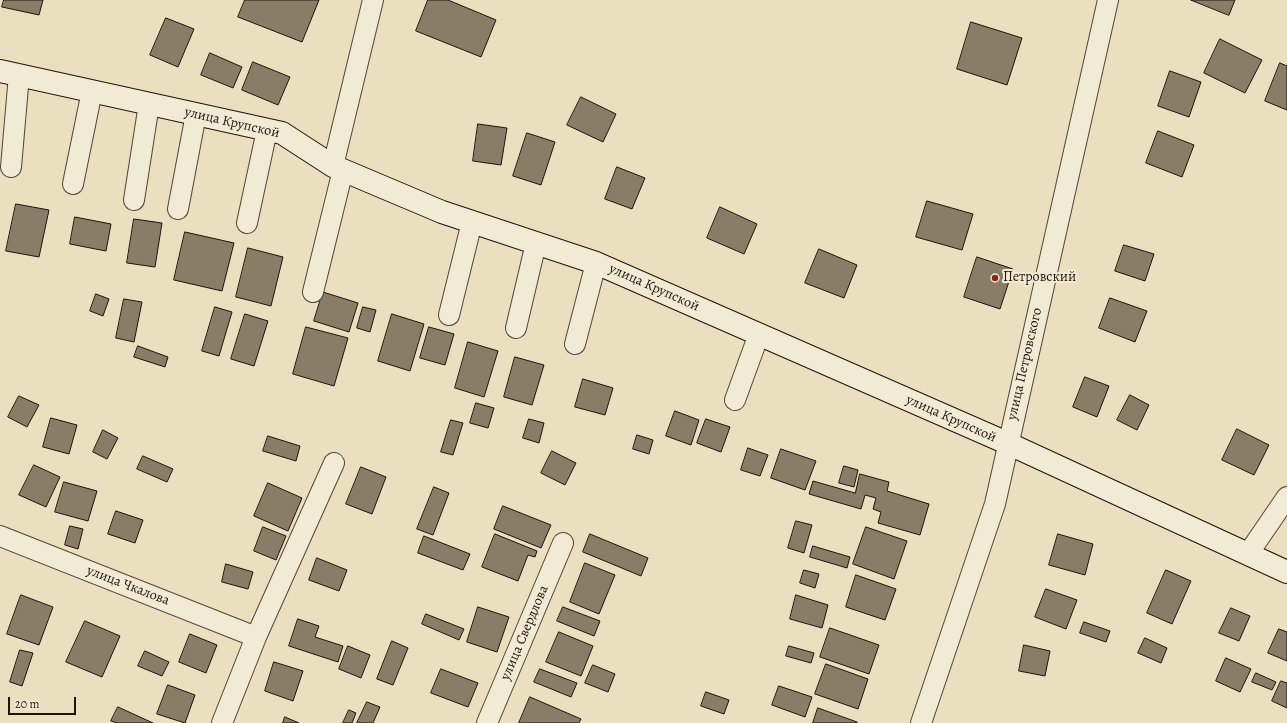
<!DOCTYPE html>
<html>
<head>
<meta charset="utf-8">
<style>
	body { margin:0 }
	#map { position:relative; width:1287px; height:723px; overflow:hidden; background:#eadfbe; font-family:Alegreya,serif }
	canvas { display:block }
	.scale { position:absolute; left:8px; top:697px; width:68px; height:18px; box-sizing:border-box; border:2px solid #21120a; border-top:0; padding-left:5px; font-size:12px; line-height:14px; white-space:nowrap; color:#21120a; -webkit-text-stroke:3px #f1ead5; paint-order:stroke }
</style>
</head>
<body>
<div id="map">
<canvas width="1287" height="723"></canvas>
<div class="scale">20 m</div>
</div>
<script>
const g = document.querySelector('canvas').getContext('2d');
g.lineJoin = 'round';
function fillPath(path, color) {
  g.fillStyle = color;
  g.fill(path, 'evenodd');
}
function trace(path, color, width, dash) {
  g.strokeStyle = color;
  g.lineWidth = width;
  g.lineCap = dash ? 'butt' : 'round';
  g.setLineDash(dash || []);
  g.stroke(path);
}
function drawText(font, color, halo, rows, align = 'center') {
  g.font = font + ' Alegreya,serif';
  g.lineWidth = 4;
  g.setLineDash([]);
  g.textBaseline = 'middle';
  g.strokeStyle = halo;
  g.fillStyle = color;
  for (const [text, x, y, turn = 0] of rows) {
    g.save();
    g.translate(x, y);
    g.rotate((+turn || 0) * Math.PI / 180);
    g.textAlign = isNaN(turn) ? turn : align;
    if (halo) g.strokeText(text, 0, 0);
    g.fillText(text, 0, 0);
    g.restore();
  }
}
const building = new Path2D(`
	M4,0h39l-4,15 -37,-8z
	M245,0h74l-17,42 -64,-25z
	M428,0h20l48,20 -15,37 -65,-26z
	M1191,0h44l-6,15z
	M166,18l28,11 -16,38 -28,-12z
	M971,22l51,16 -15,47 -50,-16z
	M1220,39l42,21 -17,33 -41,-20z
	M210,53l32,14 -9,21 -32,-13z
	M253,62l37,15 -12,28 -36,-15z
	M1280,63l7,3v44l-22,-9z
	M1170,71l31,11 -12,35 -31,-11z
	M581,97l35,17 -13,28 -36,-17z
	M478,124l29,4 -6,37 -28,-4z
	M1158,131l36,14 -12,32 -36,-14z
	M527,133l28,9 -14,43 -28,-9z
	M617,167l28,11 -13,31 -27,-10z
	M927,201l46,13 -11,36 -46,-13z
	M16,204l33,6 -10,47 -33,-6z
	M720,207l37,17 -13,30 -37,-16z
	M75,217l36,7 -5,27 -36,-7z
	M134,219l28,4 -7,44 -28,-4z
	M185,232l49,11 -12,48 -48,-11z
	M1124,245l30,9 -9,27 -30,-10z
	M248,248l35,9 -12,49 -35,-9z
	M819,249l38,16 -13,33 -39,-15z
	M977,257l36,12 -13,40 -36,-12z
	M323,292l35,11 -9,29 -35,-11z
	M96,294l13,5 -6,17 -13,-5z
	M1110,298l37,13 -12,31 -36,-14z
	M124,299l18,3 -8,40 -18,-4z
	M215,307l17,5 -13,44 -17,-5z
	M363,307l13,3 -6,22 -13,-4z
	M245,314l23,7 -14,45 -23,-7z
	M392,314l32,10 -14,47 -32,-10z
	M306,327l42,11 -14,48 -41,-12z
	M429,327l25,7 -9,31 -25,-7z
	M468,342l30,9 -14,46 -29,-9z
	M138,346l30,11 -3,10 -31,-10z
	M515,357l29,8 -12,40 -28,-8z
	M1085,377l24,9 -12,31 -24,-10z
	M583,379l30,9 -8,27 -30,-8z
	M1130,395l19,10 -12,25 -20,-10z
	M19,396l20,9 -12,22 -19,-10z
	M476,403l18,5 -6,20 -18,-5z
	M675,411l24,9 -8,25 -25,-9z
	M51,418l26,7 -8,29 -26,-7z
	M529,419l15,4 -5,20 -16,-5z
	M706,419l24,8 -9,25 -24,-9z
	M451,420l12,3 -10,32 -12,-3z
	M1237,429l32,16 -15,30 -32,-15z
	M103,430l15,8 -11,21 -14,-7z
	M637,435l16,5 -4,14 -16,-5z
	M268,436l32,10 -4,15 -33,-10z
	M748,448l20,7 -8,21 -19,-6z
	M781,449l35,12 -11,29 -34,-12z
	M552,451l24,12 -11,22 -24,-12z
	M143,456l30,13 -6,13 -30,-13z
	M34,465l26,12 -14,30 -27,-12z
	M844,466l14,4 -4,17 -15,-4z
	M361,467l25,10 -14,37 -26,-10z
	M860,474l29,8 -2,9 42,13 -9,31 -42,-12 3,-11 -8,-3 3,-11 -11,-3 -4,14 -52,-15 4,-13 42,12z
	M64,482l33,9 -9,30 -33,-9z
	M268,483l34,15 -14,33 -34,-15z
	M434,487l15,6 -16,42 -16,-6z
	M503,506l48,19 -10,23 -47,-19z
	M116,511l27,9 -8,23 -27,-9z
	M796,521l16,4 -8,28 -16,-5z
	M70,526l13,3 -5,20 -13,-4z
	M263,527l23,9 -10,24 -22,-9z
	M866,527l41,14 -13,38 -41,-15z
	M495,534l42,17 -2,6 -7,-2 -10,26 -36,-14z
	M590,534l58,24 -7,18 -58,-24z
	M1058,534l35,10 -8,31 -36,-10z
	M424,536l46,18 -7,16 -45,-17z
	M813,546l37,11 -3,11 -37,-11z
	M317,558l30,12 -8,21 -30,-11z
	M585,563l30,12 -16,39 -29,-12z
	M226,564l27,8 -5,17 -26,-7z
	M804,570l15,4 -4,14 -15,-5z
	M1166,570l25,11 -19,43 -25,-11z
	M856,575l40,14 -11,31 -39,-13z
	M1046,589l31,11 -11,29 -31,-12z
	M21,595l32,12 -14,38 -32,-11z
	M796,595l32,10 -6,23 -32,-9z
	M478,607l31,10 -12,35 -30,-10z
	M563,607l37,14 -6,15 -37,-15z
	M1231,608l19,8 -11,25 -20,-8z
	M426,614l38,15 -5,11 -37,-16z
	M298,619l21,7 -4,11 28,9 -5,16 -49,-16z
	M85,621l35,15 -18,41 -36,-15z
	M1084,622l26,9 -4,11 -26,-9z
	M830,628l49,17 -10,29 -49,-17z
	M1279,629l8,3v29l-19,-8z
	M559,632l34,14 -12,30 -35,-14z
	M190,634l27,11 -11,28 -27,-11z
	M1145,638l22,10 -6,15 -23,-10z
	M392,641l16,7 -15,37 -16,-6z
	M1024,645l26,6 -5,25 -26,-5z
	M348,646l22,9 -9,23 -22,-9z
	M789,646l25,7 -3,10 -25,-7z
	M20,650l13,3 -11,33 -12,-4z
	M145,651l24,11 -7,14 -24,-10z
	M1226,658l25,11 -11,23 -24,-11z
	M274,662l29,9 -10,30 -28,-10z
	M826,664l42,15 -10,30 -43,-15z
	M593,665l22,9 -7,18 -23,-9z
	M441,669l37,14 -10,24 -37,-14z
	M540,669l37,14 -6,14 -37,-15z
	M1256,673l20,9 -4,8 -20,-8z
	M1281,681l6,2v25l-15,-7z
	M168,685l27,10 -10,28 -28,-9z
	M779,686l33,11 -7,20 -33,-12z
	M706,692l23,8 -5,14 -23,-8z
	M530,697l51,22 -2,4h-60z
	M367,702l13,5 -7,16h-16z
	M118,707l35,16h-36l-6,-2z
	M818,708l39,14v1h-44z
	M349,710l7,3 -4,10h-9z
	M285,717l14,6h-16z`);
fillPath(building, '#8a7d68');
trace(building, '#21120a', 1);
const street = new Path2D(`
	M333,166l40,-166
	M11,167l8,-92
	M73,184l19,-93
	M134,200l15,-96
	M178,209l18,-95
	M247,223l20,-93
	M313,292l30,-122
	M449,315l23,-93
	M516,328l20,-85
	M575,344l21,-81
	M735,400l24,-66
	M0,536l256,101
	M1248,554l39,-57
	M222,723l34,-86 78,-174
	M487,723l76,-180
	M921,723l74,-219 113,-504`);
const secondary = new Path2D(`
	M0,71l282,62 51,33 109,46 154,51 411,180 280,129`);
trace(street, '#534537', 22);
trace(secondary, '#21120a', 24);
trace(street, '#f1ead5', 20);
trace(secondary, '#f1ead5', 22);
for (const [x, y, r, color] of [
	[995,278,4,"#8f2418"]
]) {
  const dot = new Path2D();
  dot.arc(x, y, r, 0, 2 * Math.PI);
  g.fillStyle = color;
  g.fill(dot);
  trace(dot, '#f1ead5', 1.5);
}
drawText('14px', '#21120a', '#f1ead5', [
	["улица Крупской",232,123,13],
	["улица Крупской",654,288,24],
	["улица Петровского",1025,364,-77],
	["улица Крупской",951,419,24],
	["улица Чкалова",128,586,21],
	["улица Свердлова",525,633,-67]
]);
drawText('14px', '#21120a', '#f1ead5', [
	["Петровский",1003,278]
], 'left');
</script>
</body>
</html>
